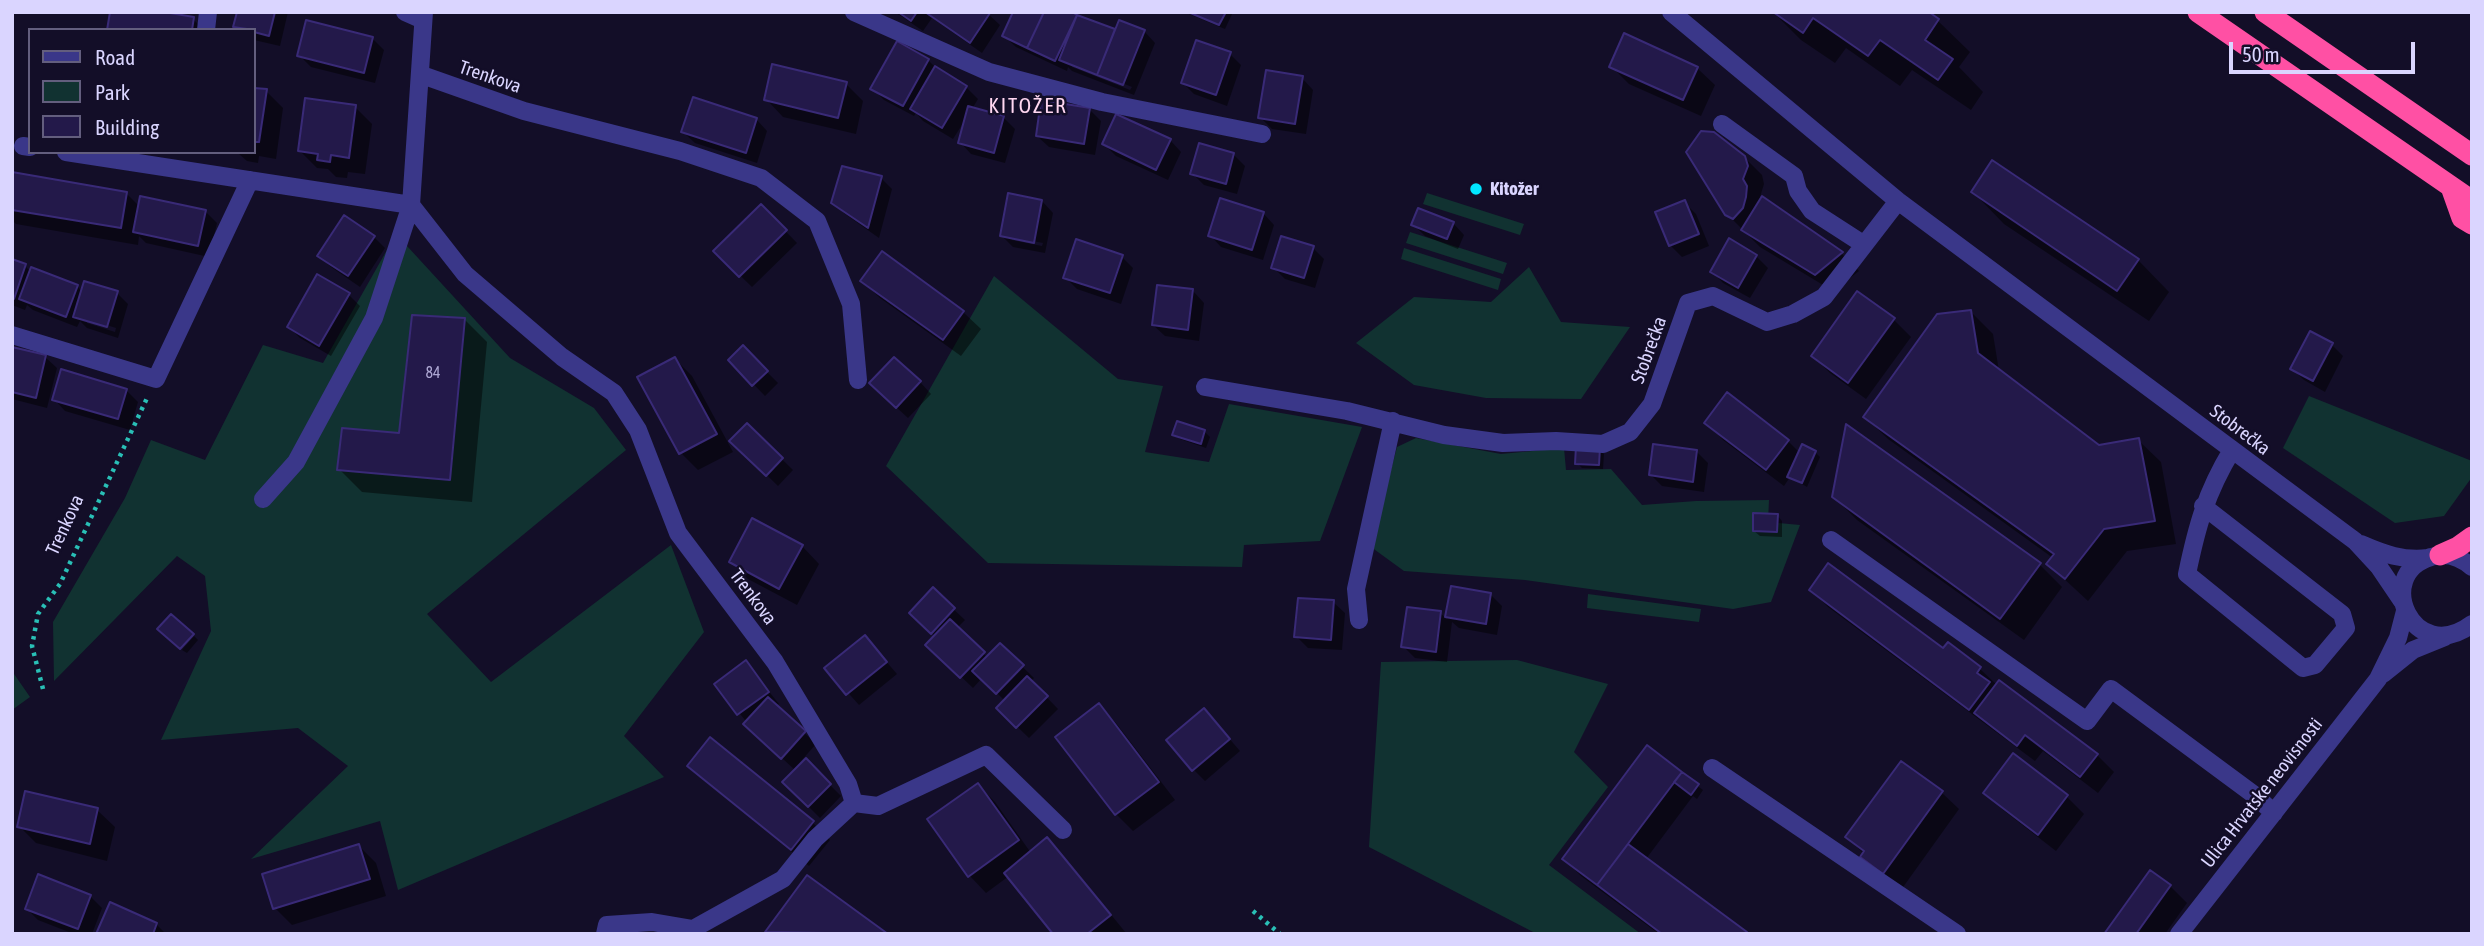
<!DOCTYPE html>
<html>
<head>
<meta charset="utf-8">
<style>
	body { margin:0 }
	#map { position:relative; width:2484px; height:946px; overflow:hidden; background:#130e28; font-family:"Asap Condensed",sans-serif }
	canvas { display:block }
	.frame { position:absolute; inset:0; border:14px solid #dad5ff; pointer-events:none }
	.legend { position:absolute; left:28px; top:28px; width:228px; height:126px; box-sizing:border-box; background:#130e28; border:2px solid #635e7e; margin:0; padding:9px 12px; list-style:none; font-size:21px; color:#dad5ff }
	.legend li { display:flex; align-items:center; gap:14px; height:35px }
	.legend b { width:35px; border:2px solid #635e7e }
	.scale { position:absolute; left:2229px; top:42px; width:186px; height:32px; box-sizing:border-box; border:4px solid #dad5ff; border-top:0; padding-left:9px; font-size:21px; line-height:24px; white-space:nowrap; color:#dad5ff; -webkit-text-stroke:5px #130e28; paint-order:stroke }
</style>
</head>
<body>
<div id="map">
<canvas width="2484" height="946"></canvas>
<div class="frame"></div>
<ul class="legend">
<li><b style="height:9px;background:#3a3789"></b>Road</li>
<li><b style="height:19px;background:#113231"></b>Park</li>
<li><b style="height:19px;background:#23194a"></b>Building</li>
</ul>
<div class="scale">50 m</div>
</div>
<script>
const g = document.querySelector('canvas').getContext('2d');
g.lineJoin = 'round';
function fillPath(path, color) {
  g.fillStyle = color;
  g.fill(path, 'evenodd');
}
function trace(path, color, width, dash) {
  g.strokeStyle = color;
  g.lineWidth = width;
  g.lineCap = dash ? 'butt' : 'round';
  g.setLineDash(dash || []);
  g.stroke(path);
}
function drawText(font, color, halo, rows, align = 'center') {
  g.font = font + ' "Asap Condensed",sans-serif';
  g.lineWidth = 5;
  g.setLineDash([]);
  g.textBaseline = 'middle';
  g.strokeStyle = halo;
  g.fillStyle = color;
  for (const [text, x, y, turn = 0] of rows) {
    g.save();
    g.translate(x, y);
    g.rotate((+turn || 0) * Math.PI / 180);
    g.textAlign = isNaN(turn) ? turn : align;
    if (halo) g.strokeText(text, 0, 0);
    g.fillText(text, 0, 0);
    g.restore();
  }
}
fillPath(new Path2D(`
	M1427,193l97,31 -4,11 -97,-31z
	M1410,232l97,31 -4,11 -97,-31z
	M396,234l114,124 84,50 32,42 -199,164 64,68 180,-137 33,87 -80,104 40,41 -266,113 -18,-69 -129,38 97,-93 -50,-38 -137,12 50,-109 -6,-55 -28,-20 -123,125 -1,-59 72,-124 26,-58 54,20 58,-115 60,18z
	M1404,248l97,31 -3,11 -97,-31z
	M1529,267l32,55 69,5 -49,72 -95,-1 -72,-13 -58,-42 58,-46 77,5z
	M994,276l124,103 45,7 -18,66 64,10 20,-58 133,23 -42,114 -76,4 -2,22 -254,-4 -102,-97z
	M2309,396l163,65v16l-28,39 -49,7 -112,-75z
	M1416,438l85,16 63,-6 2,22 45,-1 31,36 54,-4 73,-1 -1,22 32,3 -29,77 -38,7 -208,-29 -121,-9 -33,-24 26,-100z
	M1588,594l113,15 -2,13 -112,-14z
	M1517,660l91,24 -34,68 34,35 -59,78 92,69h-104l-168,-87 12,-185z
	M12,671l18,26 -18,13z`), '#113231');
fillPath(new Path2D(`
	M238,12h50l-8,34 -26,-6v-10h-16l-3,-3z
	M895,12h91l14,13 -18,28 -50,-35 -9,13z
	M1071,12l45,20 28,-1 11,12 -21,52 -62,-24 -4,-4 -1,4 -51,-24 -12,-11zM1072,63l60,24 -2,3 -58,-23z
	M1184,12h49l-8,17z
	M1773,12h153l12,9 32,31 -11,15 24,25 -12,18 -59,-40 -12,16 -54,-38 -11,15 -34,-23z
	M193,19l11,11h-95z
	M372,38l12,12 -9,33 -64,-16 -12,-12z
	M1230,54l11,11 -14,41 -33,-12 -11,-11z
	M928,60l9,9 29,18 12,12 -6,10 31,8 12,12 -10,34 -34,-9 -11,-12 5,-22 -12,19 -30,-18 -7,-8 -2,3 -30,-16 -12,-12z
	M1611,66l86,2 18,17 -14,31 -72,-32z
	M1302,78l11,12 -7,44 -34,-5 -12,-12z
	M846,84l17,17 -7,33 -73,-17 -17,-18z
	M254,89l12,2 17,17 -7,51 -17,-3 -1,7 -11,-2 -8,-7 -11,-2h26z
	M355,107l17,17 -7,50 -17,-2 -1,6 -11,-1 -8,-8 -11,-1 -17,-17z
	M1089,109l12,12 -6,34 -46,-8 -12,-11z
	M756,119l11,12 -10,32 -62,-20 -12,-11z
	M1170,140l11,12 -13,28 -52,-24 -12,-12z
	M1200,145l34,10 11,11 -8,28 -33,-9 -12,-12z
	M1744,157l18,18 2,9 -4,13 2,4 1,-2 79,55 17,17 -26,20 -73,-44 -33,-33z
	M12,174l114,19 14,14 65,4 12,12 -8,34 -63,-14 -7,-7 -1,9 -122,-21 -4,-4z
	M881,178l11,11 -13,49 -34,-24 -12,-11z
	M1973,192l165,68 31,32 -20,29 -145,-97z
	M1042,201l11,12 -8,40 -32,-6 -11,-11zM1012,237l31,6 -1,3 -30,-6z
	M1684,202l12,12 13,32 -27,11 -12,-12z
	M761,206l36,37 -45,44 -37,-36z
	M1263,213l11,12 -11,35 -42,-13 -11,-12z
	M1453,223l11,12 -6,14 -33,-13 -11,-11z
	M374,237l11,11 -25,39 -29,-20 -12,-11z
	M1730,241l26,15 12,12 -18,30 -27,-15 -11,-12z
	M1313,248l11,11 -9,29 -30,-9 -12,-12z
	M1122,257l11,11 -12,36 -44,-15 -12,-12z
	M12,261l13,5 6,6 46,14 6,6 34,1 11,11 -10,34 -31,-10 -7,-7 -3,6 -44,-17 -6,-5 -2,5 -13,-5zM87,319l29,9 -1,4 -28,-9z
	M862,281l101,31 18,17 -20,27 -81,-58z
	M1193,291l11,12 -5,38 -34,-5 -12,-11z
	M348,294l12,12 -29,50 -31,-18 -11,-11z
	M1970,311l23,23 6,37 100,76 39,-7 23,22 15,82 -49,7 -39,50 -40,-37 5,-6 -165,-119 -23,-22z
	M464,319l23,23 -15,160 -110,-10 -23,-23 61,-35z
	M1894,320l17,17 -45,62 -36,-26 -17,-17z
	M2332,345l11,11 -18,36 -21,-12 -12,-11z
	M743,348l35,35 -13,13 -35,-36z
	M12,349l33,8 12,11 -10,40 -35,-9z
	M675,359l17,17 41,76 -35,18 -17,-17 -41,-75z
	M920,382l11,12 -23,24 -25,-23z
	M126,390l12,12 -8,28 -65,-19 -11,-12z
	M1706,422l82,19 12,12 15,-1 5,5 -13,30 -17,-10 -6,9 -61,-46z
	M747,425l46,45 -15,16 -46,-45z
	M1204,431l6,6 -4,11 -26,-9 -6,-5z
	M1599,449l5,5 -1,15 -21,-1 -5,-5z
	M1696,451l12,12 -4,29 -42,-6 -11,-11z
	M1834,497l206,68 22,22 -38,53 -167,-120z
	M1777,515l5,6v16l-22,-1 -6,-5z
	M802,546l17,18 -22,41 -49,-26 -17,-17z
	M1452,588l39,7 11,11 -5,29 -38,-7 -7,-6 -5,40 -32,-4 -12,-12 37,-33 7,6z
	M933,590l32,30 -8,8 31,30 12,-13 34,33 -3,3 27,28 -29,29 -31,-30 7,-7 -23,-23 -9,10 -45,-43 8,-8 -25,-24z
	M1811,590l132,61 5,-6 32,24 17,16 100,70 17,17 -16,21 -55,-42 -8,10 -207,-154z
	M1333,602l12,11 -3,37 -34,-2 -12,-12z
	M194,636l4,4 -11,13 -5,-3z
	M865,637l32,37 -38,31 -33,-37z
	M746,663l33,41 -3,2 40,38 -22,25 2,2 10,-10 35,35 -21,22 -36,-36 12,-11 -39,-36 -41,-51z
	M1099,706l17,17 59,77 -42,31 -17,-17z
	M1215,722l25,29 -35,30 -12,-12z
	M711,740l102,83 17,17 -21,26 -102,-83 -18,-17z
	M1647,748l56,42 -6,9 -4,-3 -47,63 101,75h-88l-78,-58 -17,-17z
	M2014,756l53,41 17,17 -28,37 -53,-41 -17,-17z
	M978,785l17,17 36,51 16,-13 17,17 62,76 -70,1 -47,-58 -23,17 -17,-18z
	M1941,792l18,17 -58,81 -22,-16 -17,-17 2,-3 -17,-17z
	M97,810l18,17 -8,34 -71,-18 -17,-17z
	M359,846l17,17 10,33 -94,29 -17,-17z
	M808,877l77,57h-116l-2,-2z
	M2170,886l17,17 -22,31h-58z
	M90,896l12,12 -10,26h-18l-36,-14 -11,-11z
	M156,924l10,10h-68z`), '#0007');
const building = new Path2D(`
	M110,12h54l30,5 -2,13h-85z
	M237,12h38l-6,24 -15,-4v-2l-21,-3z
	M898,12h19l-6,9z
	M925,12h65v1l-20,30z
	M1013,12h31l-17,36 -25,-12z
	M1044,12h28l5,3 -22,46 -28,-13z
	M1188,12h38l-7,13z
	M1773,12h156l10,7 -14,21 28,19 -15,21 -58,-40 -12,16 -55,-38 -10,15z
	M1077,15l38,14 -18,46 -38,-15z
	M306,20l67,17 -9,36 -67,-17z
	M1119,20l26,10 -22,55 -26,-10z
	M1624,33l74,34 -15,33 -74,-33z
	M1196,40l35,12 -15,43 -35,-12z
	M897,41l32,18 -26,47 -33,-17z
	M772,64l75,18 -9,36 -74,-18z
	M935,66l32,20 -25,42 -32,-19z
	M1266,70l37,6 -8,48 -37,-6z
	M254,88l13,1 -8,53h-5z
	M693,97l64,21 -11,35 -65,-21z
	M305,98l51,7 -7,53 -18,-3 -1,7 -13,-2 1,-6 -20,-3z
	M1041,100l49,8 -6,36 -48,-8z
	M968,106l36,10 -10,37 -36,-10z
	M1116,114l55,25 -15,31 -54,-26z
	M1701,131l13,1 31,24 3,10 -5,13 4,7 -1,11 -3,11 -10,11 -8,-4 -39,-63z
	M1199,143l35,10 -8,31 -36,-10z
	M1992,160l147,99 -22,32 -146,-99z
	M842,166l40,10 -14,52 -37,-25z
	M12,172l115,20 -6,36 -109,-18z
	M1008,193l34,7 -8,43 -34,-7z
	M140,196l66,14 -8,36 -65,-14z
	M1762,196l81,56 -28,23 -74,-45z
	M1220,198l44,14 -12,38 -44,-14z
	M1685,200l14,34 -30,12 -14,-34z
	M761,204l26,26 -48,47 -26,-26z
	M1418,208l36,14 -7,17 -36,-14z
	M344,215l31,21 -27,40 -31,-20z
	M1281,236l33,10 -10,32 -33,-10z
	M1729,238l28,17 -19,33 -28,-16z
	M1076,239l47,16 -13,38 -47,-15z
	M882,251l82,60 -21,29 -83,-59z
	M12,259l14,5 -12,35h-2z
	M31,267l47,18 -12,32 -47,-18z
	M317,274l33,19 -31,53 -32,-19z
	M84,281l34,10 -11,36 -34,-10z
	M1157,285l36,4 -5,41 -36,-5z
	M1857,291l38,27 -47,65 -37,-27z
	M1971,310l7,43 121,92 40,-7 16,83 -51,8 -39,50 -19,-15 8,-10 -191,-137 74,-103z
	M412,315l53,3 -15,162 -113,-10 5,-42 57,5z
	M2310,331l23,12 -20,38 -23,-12z
	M743,345l25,26 -16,15 -24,-26z
	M12,347l34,8 -10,43 -24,-6z
	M675,357l42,77 -38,20 -42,-77z
	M894,357l27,24 -25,27 -27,-25z
	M61,369l66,20 -9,30 -66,-19z
	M1727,392l62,48 -23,30 -62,-47z
	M1177,421l28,9 -4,14 -29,-9z
	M747,423l36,35 -17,18 -37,-35z
	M1846,424l195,139 -41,56 -168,-122z
	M1653,444l44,6 -4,32 -44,-7z
	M1802,444l14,7 -14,32 -15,-6z
	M1576,446l24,1 -1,18 -24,-1z
	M1753,513l25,1 -1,18 -24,-1z
	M752,518l51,27 -24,44 -50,-27z
	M1828,563l115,85 5,-6 33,25 -4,6 13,9 -21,28 -160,-120z
	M1451,586l40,7 -5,31 -41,-7z
	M933,587l22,21 -24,26 -22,-21z
	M1298,598l36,2 -3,40 -37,-3z
	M1407,607l34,4 -5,41 -35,-5z
	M171,614l23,20 -14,15 -23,-20z
	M950,619l35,33 -25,26 -35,-33z
	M865,635l22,27 -41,33 -22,-27z
	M1000,643l24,22 -28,29 -24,-23z
	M746,660l23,32 -32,23 -23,-31z
	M1027,676l21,20 -32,32 -20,-20z
	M1999,680l99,74 -18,23 -55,-42 -8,11 -43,-33z
	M768,697l38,34 -25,28 -38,-35z
	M1099,703l60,79 -44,33 -60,-78z
	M1204,708l26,31 -38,32 -26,-31z
	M710,737l104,84 -23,29 -104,-84z
	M1647,745l35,27 -85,113 -35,-26z
	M2013,753l55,42 -30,40 -55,-42z
	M806,758l25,26 -23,23 -26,-25z
	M1901,761l42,30 -60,83 -23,-17 4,-6 -19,-14z
	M1682,772l17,12 -8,11 -17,-13z
	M978,783l41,57 -51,37 -41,-58z
	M25,791l73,17 -8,36 -73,-17z
	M1047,837l64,78 -24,19h-34l-49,-61z
	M359,844l11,35 -97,30 -11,-35z
	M1628,844l119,88 -1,2h-84l-65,-49z
	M2150,870l21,15 -35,49h-32z
	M38,874l53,21 -13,34 -53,-20z
	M807,875l81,59 -123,-2z
	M110,902l47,21 -4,11h-57z`);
fillPath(building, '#23194a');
trace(building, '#392a77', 2);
trace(new Path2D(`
	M43,689l-11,-43 6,-32 22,-30 88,-188
	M1253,911l27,23`), '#29bfb6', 4.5, [3.5, 5]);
trace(new Path2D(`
	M405,12l18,8
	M424,12l-13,193 54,69 97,83 52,36 24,37 40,103 97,129 73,122 6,19 -39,36 -32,40 -90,50 -41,-7 -45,3 -2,9
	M854,12l135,60 113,30 160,32
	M1671,12l227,189 457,340 24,26 23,34
	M206,30l2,-18
	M422,75l102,36 156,40 81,27 56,43 34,83 7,76
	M1722,124l72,52 4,15 14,20 51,33
	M23,146l7,1
	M66,152l345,53 -37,113 -78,144 -33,37
	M12,335l144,44 94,-199
	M1205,387l142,24 97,24 59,8 53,-2 47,3 27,-12 22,-28 36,-101 25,-7 54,26 26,-8 31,-17 74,-96
	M2203,506l139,108 4,14 -31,37 -12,3 -116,-94c10,-48 19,-81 45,-124
	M1831,540l256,181 24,-32 142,105 21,19
	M2361,544c23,10 42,17 67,14
	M2472,567c-12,-10 -26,-15 -41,-10 -59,17 -18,111 41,67
	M1359,620l-3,-31 37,-168
	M2383,674l30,-24 32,-13
	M1712,768l245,166
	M854,803l24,3 108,-51 77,75
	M2179,934l199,-255 20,-41 7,-27`), '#3a3789', 18);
trace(new Path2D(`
	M2198,12l274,189
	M2265,12l207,143
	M2451,187l11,31 10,6
	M2440,555l18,-8 14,-10`), '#ff50a4', 21);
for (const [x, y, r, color] of [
	[1476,189,7,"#01e6ff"]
]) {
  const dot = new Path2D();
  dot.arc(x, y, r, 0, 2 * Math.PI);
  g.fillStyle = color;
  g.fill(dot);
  trace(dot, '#130e28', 2.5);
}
drawText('16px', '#aca6d2', null, [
	["84",433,373]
]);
drawText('19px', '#dad5ff', '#130e28', [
	["Trenkova",490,77,19],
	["Stobrečka",1649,350,-70],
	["Stobrečka",2240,430,37],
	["Trenkova",65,525,-65],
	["Trenkova",753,597,53],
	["Ulica Hrvatske neovisnosti",2262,793,-52]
]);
drawText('bold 19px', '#dad5ff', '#130e28', [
	["Kitožer",1490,189]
], 'left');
g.letterSpacing = '2px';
drawText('21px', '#ffd7f1', '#130e28', [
	["KITOŽER",1028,106]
]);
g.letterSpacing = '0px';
</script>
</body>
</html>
